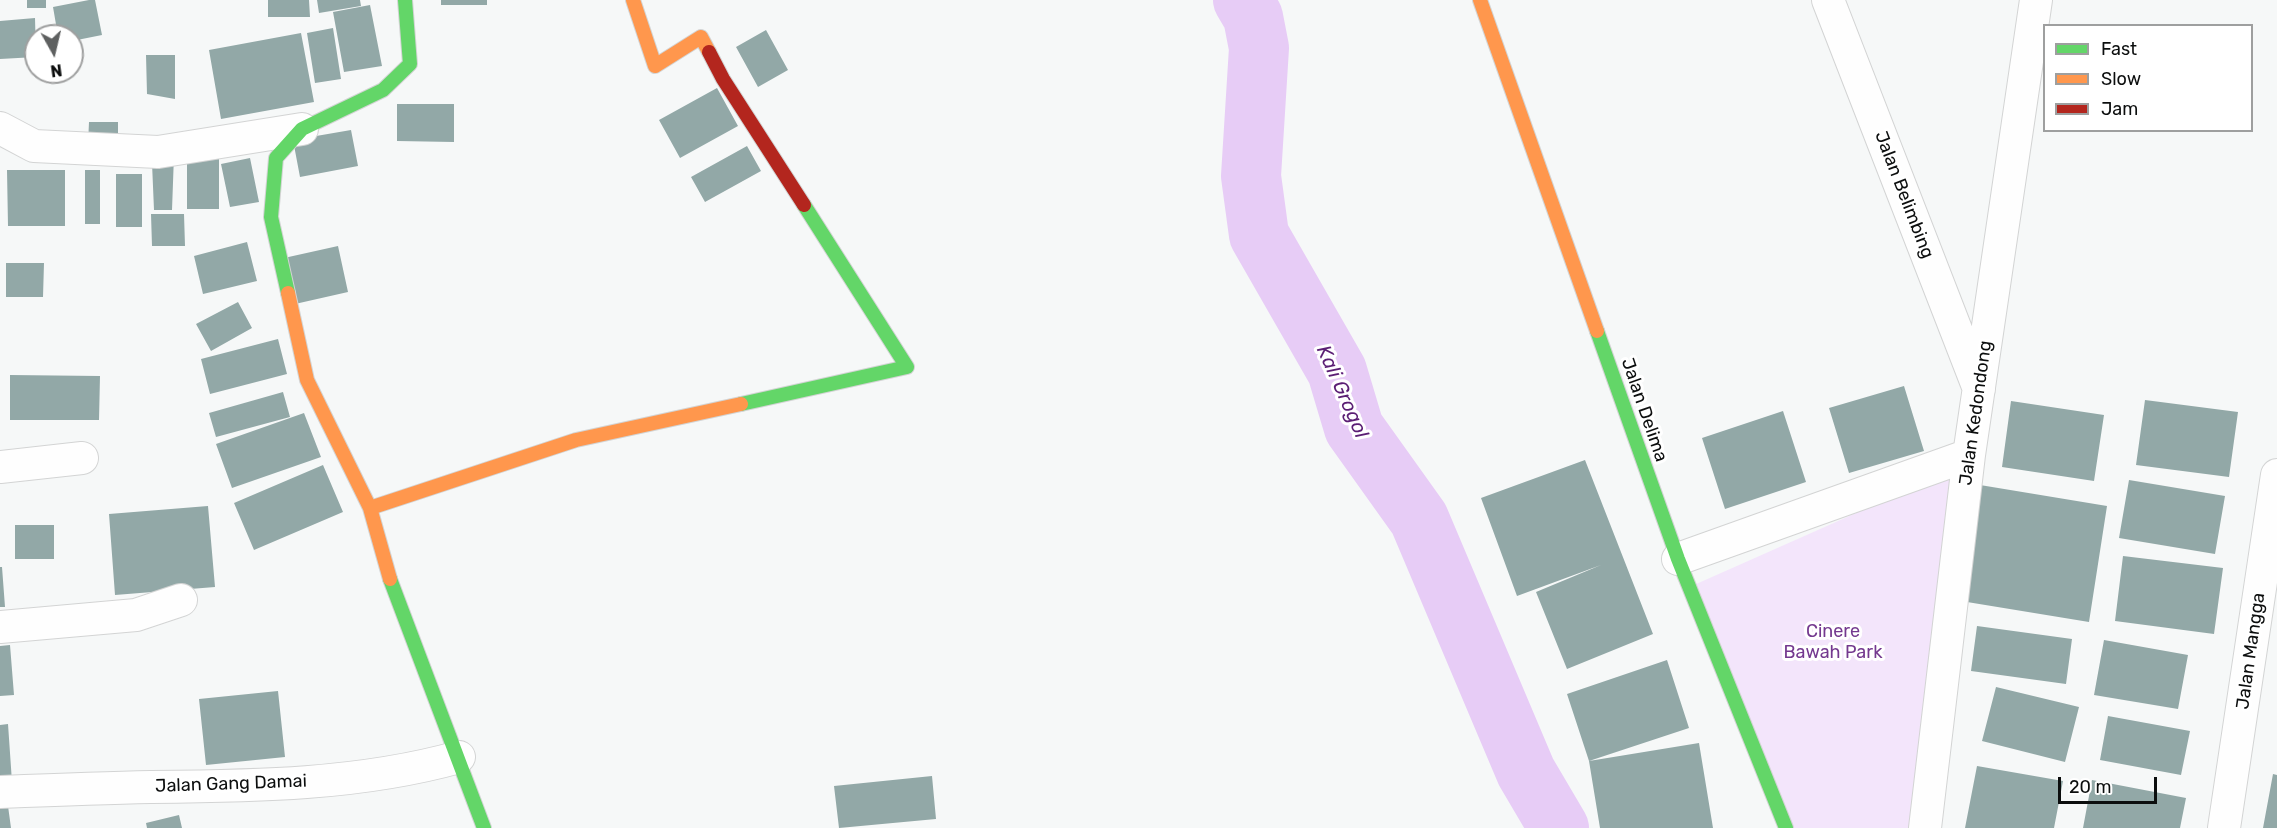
<!DOCTYPE html>
<html>
<head>
<meta charset="utf-8">
<style>
	body { margin:0 }
	#map { position:relative; width:2277px; height:828px; overflow:hidden; background:#f6f8f8; font-family:Rubik,sans-serif }
	canvas { display:block }
	.legend { position:absolute; left:2043px; top:24px; width:210px; height:108px; box-sizing:border-box; background:#fff; border:2px solid #9e9f9f; margin:0; padding:8px 10px; list-style:none; font-size:18px; color:#0c0e0e }
	.legend li { display:flex; align-items:center; gap:12px; height:30px }
	.legend b { width:30px; border:2px solid #9e9f9f }
	.north { position:absolute; left:24px; top:24px; width:60px; height:60px; box-sizing:border-box; background:#fff; border:2px solid #9e9f9f; border-radius:50%; rotate:172deg; font-size:16px; font-weight:700; line-height:24px; text-align:center; color:#0c0e0e }
	.north::after { content:''; display:block; margin:auto; width:21px; height:27px; background:#5e6060; clip-path:polygon(50% 0,100% 100%,50% 72%,0 100%) }
	.scale { position:absolute; left:2058px; top:777px; width:99px; height:27px; box-sizing:border-box; border:3px solid #0c0e0e; border-top:0; padding-left:8px; font-size:18px; line-height:21px; white-space:nowrap; color:#0c0e0e; -webkit-text-stroke:4px #fff; paint-order:stroke }
</style>
</head>
<body>
<div id="map">
<canvas width="2277" height="828"></canvas>
<ul class="legend">
<li><b style="height:8px;background:#63d668"></b>Fast</li>
<li><b style="height:8px;background:#ff974d"></b>Slow</li>
<li><b style="height:8px;background:#b3261e"></b>Jam</li>
</ul>
<div class="north">N</div>
<div class="scale">20 m</div>
</div>
<script>
const g = document.querySelector('canvas').getContext('2d');
g.lineJoin = 'round';
function fillPath(path, color) {
  g.fillStyle = color;
  g.fill(path, 'evenodd');
}
function trace(path, color, width, dash) {
  g.strokeStyle = color;
  g.lineWidth = width;
  g.lineCap = dash ? 'butt' : 'round';
  g.setLineDash(dash || []);
  g.stroke(path);
}
function drawText(font, color, halo, rows, align = 'center') {
  g.font = font + ' Rubik,sans-serif';
  g.lineWidth = 6;
  g.setLineDash([]);
  g.textBaseline = 'middle';
  g.strokeStyle = halo;
  g.fillStyle = color;
  for (const [text, x, y, turn = 0] of rows) {
    g.save();
    g.translate(x, y);
    g.rotate((+turn || 0) * Math.PI / 180);
    g.textAlign = isNaN(turn) ? turn : align;
    if (halo) g.strokeText(text, 0, 0);
    g.fillText(text, 0, 0);
    g.restore();
  }
}
fillPath(new Path2D(`
	M1962,466l-41,362h-134l-93,-243z`), '#f3e5fb');
trace(new Path2D(`
	M1243,0l10,17 6,31 -8,128 8,59 78,136 17,57 65,91 107,253 33,56`), '#e7ccf6', 60);
fillPath(new Path2D(`
	M27,0h19v8h-19z
	M89,0h6l7,35 -30,6v-5h-14l-5,-29z
	M268,0h41l1,17h-42z
	M317,0h43l1,6 -42,7z
	M441,0h46v5h-46z
	M370,5l12,61 -38,6 -11,-60z
	M35,18l1,39 -36,2v-38z
	M333,28l8,51 -26,4 -8,-50z
	M766,30l22,40 -30,17 -22,-40z
	M301,33l13,69 -93,17 -12,-69z
	M146,55h29v44l-28,-5z
	M717,88l21,38 -58,32 -21,-38z
	M397,104h57v38l-57,-1z
	M89,122h29v23l-30,-1z
	M351,130l7,36 -58,11 -7,-37z
	M747,146l14,25 -56,31 -14,-25z
	M174,155l-2,55h-18l-2,-47z
	M219,157v52h-32v-51z
	M250,158l9,44 -29,5 -9,-43z
	M7,170h58v56h-57z
	M85,170h15v54h-15z
	M116,174h26v53h-26z
	M151,214h33l1,32h-33z
	M247,242l10,39 -54,13 -9,-38z
	M338,246l10,46 -53,12 -11,-46z
	M6,263h38l-1,34h-37z
	M238,302l14,26 -41,23 -15,-27z
	M278,339l9,35 -77,20 -9,-35z
	M10,375l90,1 -1,44h-89z
	M1904,386l20,65 -75,22 -20,-65z
	M283,392l7,25 -74,20 -7,-24z
	M2145,400l93,12 -9,65 -93,-12z
	M2011,401l93,14 -10,66 -92,-14z
	M1783,411l23,71 -81,27 -23,-71z
	M304,413l17,44 -89,31 -16,-44z
	M1585,460l68,174 -86,35 -31,-77 65,-27 -84,31 -36,-98z
	M323,465l20,47 -89,38 -20,-47z
	M2129,480l96,16 -10,58 -96,-16z
	M1980,485l127,21 -18,116 -128,-21z
	M208,506l7,81 -100,8 -6,-81z
	M15,525h39v34h-39z
	M2123,556l100,12 -9,66 -99,-13z
	M0,567h2l3,40h-5z
	M1977,626l95,13 -6,45 -95,-13z
	M2104,640l84,15 -10,54 -84,-14z
	M10,645l4,50 -14,1v-50z
	M1667,660l22,68 -100,33 110,-18 14,85h-113l-11,-67 -22,-67z
	M1996,687l83,20 -14,55 -83,-21z
	M278,691l7,66 -79,8 -7,-66z
	M2108,716l82,15 -9,44 -81,-15z
	M8,724l4,58 -12,1v-58z
	M1977,766l86,15 -9,47h-89z
	M2273,774l4,1v53h-14z
	M932,776l4,43 -97,9 -5,-42z
	M2092,780l94,18 -6,30h-97z
	M8,806l3,22h-11v-21z
	M179,815l3,13h-35l-1,-5z`), '#92a8a7');
const street = new Path2D(`
	M1828,0l151,389
	M0,128l34,18 124,6 144,-23
	M0,467l82,-9
	M1678,559l291,-104
	M0,627l136,-12 45,-15
	M0,792c50,-2 100,-4 151,-5 103,-1 208,-2 308,-30
	M1925,828l44,-373 67,-455
	M2224,828l53,-353`);
const fast = new Path2D(`
	M288,293l-17,-76 5,-59 26,-29 81,-39 27,-26 -5,-64
	M1597,331l81,228 108,269
	M741,404l166,-37 -103,-162
	M390,579l94,249`);
const slow = new Path2D(`
	M633,0l22,66 46,-29 8,15
	M1480,0l117,331
	M288,293l19,87 63,128 20,71
	M370,508l206,-68 165,-36`);
const jam = new Path2D(`
	M709,52l14,27 81,126`);
trace(street, '#d3d4d4', 34);
trace(fast, '#d3d4d4', 16);
trace(slow, '#d3d4d4', 16);
trace(jam, '#d3d4d4', 16);
trace(street, '#fefefe', 32);
trace(fast, '#63d668', 14);
trace(slow, '#ff974d', 14);
trace(jam, '#b3261e', 14);
drawText('18px', '#0c0e0e', '#fff', [
	["Jalan Belimbing",1904,195,69],
	["Jalan Delima",1644,410,71],
	["Jalan Kedondong",1976,413,-82],
	["Jalan Mangga",2251,651,-82],
	["Jalan Gang Damai",231,784,-2]
]);
drawText('18px', '#74398f', '#fff', [
	["Cinere",1833,632],
	["Bawah Park",1833,653]
]);
drawText('italic 20px', '#5b1e74', '#fff', [
	["Kali Grogol",1342,392,66]
]);
</script>
</body>
</html>
